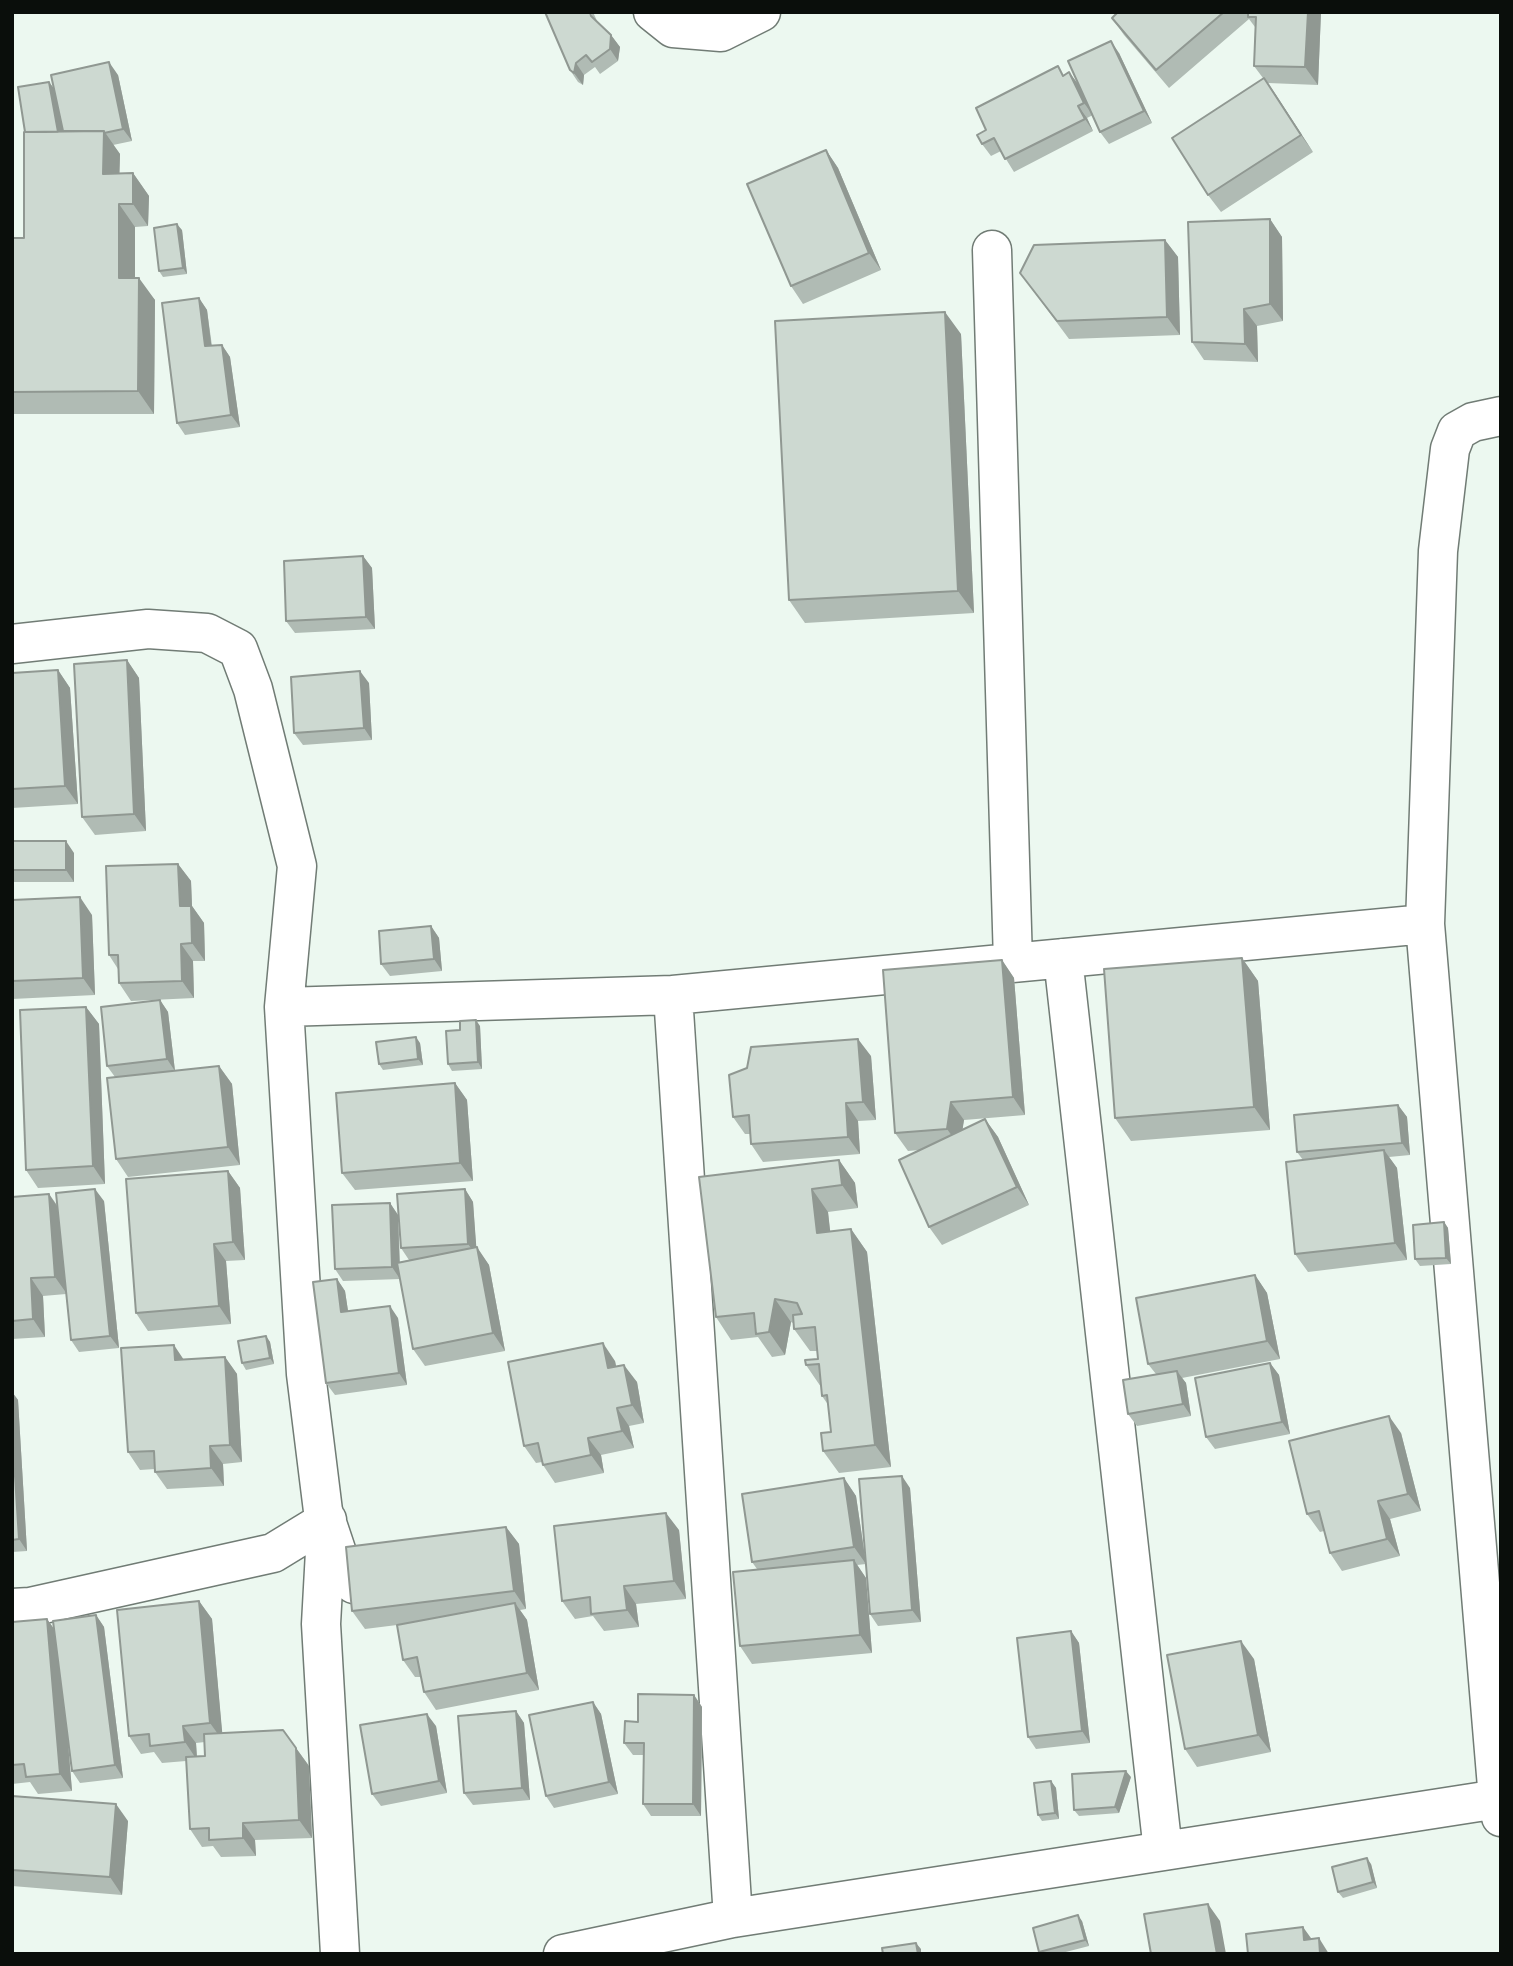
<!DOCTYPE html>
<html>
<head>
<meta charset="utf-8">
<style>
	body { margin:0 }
	#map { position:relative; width:1513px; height:1966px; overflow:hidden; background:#ecf8f0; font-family:Mulish,sans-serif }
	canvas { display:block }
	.frame { position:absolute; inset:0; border:14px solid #0a0e0b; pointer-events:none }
</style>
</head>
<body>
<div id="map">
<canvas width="1513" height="1966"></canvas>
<div class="frame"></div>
</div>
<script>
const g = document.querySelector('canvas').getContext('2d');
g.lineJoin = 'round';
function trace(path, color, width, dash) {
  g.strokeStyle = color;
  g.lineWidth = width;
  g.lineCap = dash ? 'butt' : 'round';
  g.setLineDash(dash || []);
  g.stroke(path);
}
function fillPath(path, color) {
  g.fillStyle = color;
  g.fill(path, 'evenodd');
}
const minor = new Path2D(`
	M653,12l20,16 48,4 40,-20
	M992,250l21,712
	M1501,416l-28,6 -16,9 -7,18 -12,102 -13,373 73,875 3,-1
	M12,644l136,-15 59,4 31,16 15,40 44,177 -13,141 22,367 17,137 18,54 13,19
	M1063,958l100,893
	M673,995l752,-71
	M284,1007l389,-12 60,923
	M326,1533l-5,91 19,330
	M12,1608l18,-1 243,-54 54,-33
	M563,1954l170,-36 765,-119 3,18`);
trace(minor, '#717c75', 41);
trace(minor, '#fff', 38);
fillPath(new Path2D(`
	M593,12l4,9 14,14 9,12 -2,14 -18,13 -5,-7 -11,8 -1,10 -5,-3 -8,-12z
	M1118,12h203l-3,73 -50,-2 45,69 -92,60 -13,-17 55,-117 -9,-12 1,-39 -6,-8 -80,69 -45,-53 -12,-17z
	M1119,53l33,70 -43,21 -9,-12 -7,-17 -6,3 6,13 -79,41 -13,-21 -10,5 -9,-12 4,-14 83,-58 9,12 12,25z
	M118,75l14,66 -19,4 7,9 -1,19h14l16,23 -1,30 -13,1v51l20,22 -1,114h-142v-176h12l25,-156 4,5z
	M826,150l12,18 43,102 -78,34 -12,-18z
	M1270,219l12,18 1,84 -26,5 1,36 -54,-2 -12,-18z
	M182,230l5,44 -24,3 -4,-6z
	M1165,240l13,17 2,78 -111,4 -49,-66z
	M199,298l8,12 5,36 10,-1 8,12 10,70 -55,8 -8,-12z
	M961,334l13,279 -169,10 -16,-23z
	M363,556l9,12 3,61 -80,4 -9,-12z
	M127,660l12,18 7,153 -51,4 -13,-18z
	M58,670l12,18 8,116 -66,4v-135z
	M369,683l3,57 -69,5 -9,-12z
	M12,841l62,12v29h-62z
	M178,864l13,17 1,25 12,17 1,38h-12l1,37 -63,3 -12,-18 -1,-14 -9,-14z
	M12,900l80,15 3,80 -83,4z
	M431,926l8,12 3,33 -52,5 -9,-12z
	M1242,958l16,23 12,149 -139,11 -16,-23z
	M1002,960l12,18 11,137 -61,5 -2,10 23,-11 13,18 31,68 -87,40 -13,-18 -9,-77 -12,1 -13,-18z
	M160,1000l8,12 7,59 44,-5 13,18 8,81 -112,12 -12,-18 -1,-82 -8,-11z
	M86,1007l13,17 6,160 -67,4 -12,-18z
	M480,1026l2,43 -30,2 -4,-7 12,-34z
	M420,1043l3,22 -40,5 -4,-6z
	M871,1056l5,64 -18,1 2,33 -97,8 -12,-18 -1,-10h-5l-12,-17 14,-49z
	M455,1083l12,17 6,81 -118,9 -13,-17z
	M1398,1105l9,12 3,38 -21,2 8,11 10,92 -99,12 -13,-18 8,-94 -6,-8z
	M839,1160l16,23 3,25 -30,4 2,20 21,-3 16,23 24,215 -52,6 -16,-22 8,-19 -2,-26 -7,-10 -1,-9 -15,-22 12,-6 -1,-8h-7l-16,-22 -1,-6 -2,-1 -6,33 -13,2 -14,-20 -27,3 -15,-23 -17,-140z
	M228,1171l12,17 5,72 -19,1 5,63 -83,7 -12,-18z
	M465,1189l8,13 3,45 13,18 16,86 -80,15 -12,-17 -13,-70 -57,2 -8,-12 55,-66 8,12 2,47 9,-2 -8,-12z
	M49,1194l8,11 47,-4 15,147 -40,4 -8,-12 -5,-46 -23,2 2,41 -33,2v-142z
	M1444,1222l4,6 3,36 -31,2 -5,-7z
	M1255,1275l12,18 13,66 -98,19 4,5 5,33 -54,10 -9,-12 28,-40 -8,-10z
	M337,1279l8,12 3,20 50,7 9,67 -72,10 -9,-12z
	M266,1336l4,6 4,22 -28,6 -4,-7z
	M225,1357l12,17 5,88 -19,2 1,22 -57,3 -12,-17v-3l-15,1 -12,-18 56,-93z
	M615,1361l1,5 21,16 7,41 -15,3 5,22 -33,7 3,18 -49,10 -12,-18 -1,-3 -6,1 -12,-17z
	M1270,1363l9,12 11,59 -75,15 -9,-12z
	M12,1392l6,8 9,151 -15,1z
	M1401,1433l20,78 -31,8 10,37 -58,15 -12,-18 -6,-22 -4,1 -13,-18z
	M844,1478l12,18 10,67 44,-75 11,134 -43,4 -8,-12 -4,-50 -9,1 9,13 6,75 -120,11 -12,-18 17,-77 -5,-7z
	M506,1527l13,17 7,65 -6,1 7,10 12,70 -103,20 -12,-18 -3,-15h-6l-12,-17 -6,-35 -32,4 -13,-18z
	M679,1530l7,69 -50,5 3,23 -35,4 -11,-15 -18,3 -13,-18z
	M199,1601l13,18 10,114 74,15 13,18 3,72 -57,2 1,16 -35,1 -8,-11 -11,1 -12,-18 -4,-68 -24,2 -8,-11 -13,2 -12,-18zM205,1742v14h-8l-1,-13z
	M96,1615l8,12 19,151 -43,5 -8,-12 -5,-41 5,61 -34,3 -8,-12 -18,2v-162l35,-3 7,10z
	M1071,1631l8,12 11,100 -54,6 -8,-12z
	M1254,1659l17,93 -74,15 -12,-18z
	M694,1695l8,12 -1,109h-50l-8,-12 1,-49h-11l-9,-12 14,-21z
	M593,1702l8,12 17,80 -64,14 -8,-12z
	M516,1711l8,12 6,77 -57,5 -9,-12z
	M436,1726l11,67 -66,13 -9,-12z
	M1131,1777l-12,36 -40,3 -5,-6z
	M1051,1781l5,7 3,31 -17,2 -4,-6z
	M12,1796l116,25 -6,74 -110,-9z
	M1371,1864l6,24 -34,10 -5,-6z
	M1082,1921l7,25 -31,8h-17l-2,-2z`), '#b0bbb4');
fillPath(new Path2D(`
	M1308,12h13l-3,73 -13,-18z
	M611,35l9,12 -2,14 -8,-12z
	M1111,41l8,12 33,70 -8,-12z
	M109,62l9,13 14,66 -9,-12z
	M576,63l8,12 -1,10 -9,-12z
	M1069,72l9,12 15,31 -9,-12z
	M1264,78l12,17 37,57 -12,-17z
	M49,82l9,12 8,47 -8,-6z
	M1078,106l9,12 6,13 -8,-12z
	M104,131l16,23 -1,42 -16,-22z
	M826,150l12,18 43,102 -12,-17z
	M133,173l16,23 -1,30 -15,-22z
	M119,204l16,23v74l-16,-23z
	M1270,219l12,18 1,84 -13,-17z
	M177,224l5,6 5,44 -4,-6z
	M1165,240l13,17 2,78 -13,-18z
	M139,278l16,22 -1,114 -16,-23z
	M199,298l8,12 6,49 -8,-13z
	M1244,309l13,17 1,36 -13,-18z
	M945,312l16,22 13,279 -16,-22z
	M222,345l8,12 10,70 -9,-12z
	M363,556l9,12 3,61 -9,-12z
	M127,660l12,18 7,153 -12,-17z
	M58,670l12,18 8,116 -13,-18z
	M360,671l9,12 3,57 -8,-12z
	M66,841l8,12v29l-8,-12z
	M178,864l13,17 1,25 12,17 1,38 -13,-18 -12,-37z
	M80,897l12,18 3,80 -12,-17z
	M431,926l8,12 3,33 -8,-12z
	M181,944l12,17 1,37 -12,-17z
	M1242,958l16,23 12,149 -16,-23z
	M1002,960l12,18 11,137 -12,-18z
	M160,1000l8,12 7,59 -8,-12z
	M86,1007l13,17 6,160 -12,-18z
	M476,1020l4,6 2,43 -4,-7z
	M416,1037l4,6 3,22 -5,-6z
	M858,1039l13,17 5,64 -13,-18z
	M219,1066l13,18 8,81 -12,-18z
	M455,1083l12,17 6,81 -13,-18z
	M951,1102l13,18 -4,27 -13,-18z
	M846,1103l12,18 2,33 -12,-17z
	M1398,1105l9,12 3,38 -8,-12z
	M985,1119l13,18 31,68 -12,-18z
	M1384,1150l13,18 10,92 -12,-17z
	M839,1160l16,23 3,25 -16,-23z
	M228,1171l12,17 5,72 -12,-18z
	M95,1189l9,12 15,147 -9,-12z
	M465,1189l8,13 4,54 -9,-12z
	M812,1189l16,23 5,44 -16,-23z
	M49,1194l12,18 6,82 -12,-17z
	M390,1203l8,12 2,64 -8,-12z
	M1444,1222l4,6 3,36 -5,-6z
	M851,1229l16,23 24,215 -16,-22z
	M214,1244l12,17 5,63 -12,-18z
	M477,1247l12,18 16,86 -12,-18z
	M1255,1275l12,18 13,66 -13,-18z
	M31,1278l12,18 2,41 -12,-18z
	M337,1279l8,12 5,33 -9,-12z
	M775,1299l16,23 -6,33 -16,-23z
	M390,1306l8,12 9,67 -8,-12z
	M266,1336l4,6 4,22 -4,-6z
	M603,1343l12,18 5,25 -12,-18z
	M174,1345l12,18 -11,-3z
	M225,1357l12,17 5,88 -12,-17z
	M1270,1363l9,12 11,59 -8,-12z
	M624,1365l13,17 7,41 -12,-18z
	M1177,1371l9,12 5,33 -8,-12z
	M12,1392l6,8 9,151 -8,-12 -7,-110z
	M617,1408l12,18 5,22 -12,-17z
	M1389,1416l12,17 20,78 -13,-17z
	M588,1438l13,17 3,18 -13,-18z
	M210,1446l13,18 1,22 -13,-18z
	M902,1476l8,12 11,134 -9,-12z
	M844,1478l12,18 10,68 -12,-17z
	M1378,1501l12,18 10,37 -13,-17z
	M666,1513l13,17 7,69 -12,-18z
	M506,1527l13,17 7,65 -12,-18z
	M854,1560l12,18 6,75 -12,-18z
	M624,1586l12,18 3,23 -12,-17z
	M199,1601l13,18 11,122 -13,-18z
	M515,1603l12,17 12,70 -12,-17z
	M96,1615l8,12 19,151 -8,-13z
	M47,1619l12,17 13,155 -12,-17z
	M1071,1631l8,12 11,100 -8,-12z
	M1241,1641l13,18 17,93 -13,-17z
	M694,1695l8,12 -1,109 -8,-12z
	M593,1702l8,12 17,80 -9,-12z
	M516,1711l8,12 6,77 -8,-12z
	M427,1714l9,12 11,67 -8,-12z
	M183,1726l13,17 1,17 -12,-18z
	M296,1748l13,18 3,72 -13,-18z
	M1126,1771l5,6 -12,36 -4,-6z
	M1051,1781l5,7 3,31 -4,-6z
	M116,1804l12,17 -6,74 -12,-18z
	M243,1823l12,17 1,16 -13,-18z
	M1367,1858l4,6 6,24 -4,-6z
	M1208,1904l12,17 6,33h-9z
	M1078,1915l4,6 7,25 -4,-6z
	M1303,1927l13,18 -12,-5z
	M1319,1938l10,16h-9z
	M916,1943l5,6v5h-3z`), '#909892');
const building = new Path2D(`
	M545,12h45l1,4 20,19 -1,14 -18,13 -6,-7 -10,8 -2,10 -4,-3z
	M1118,12h106l-68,58 -44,-52z
	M1248,12h60l-3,55 -51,-1 2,-49h-8z
	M1111,41l33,70 -44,21 -32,-71z
	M109,62l14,67 -19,4v-2h-41l-12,-56z
	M1058,66l5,10 6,-4 15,31 -6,3 7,13 -80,40 -11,-21 -12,6 -5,-9 9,-5 -10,-22z
	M1264,78l37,57 -93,60 -36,-57z
	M49,82l9,50h-33l-7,-45z
	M104,131l-1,43 30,-1v31h-14v74h20l-1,113 -126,1v-154h12v-106z
	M826,150l43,103 -78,33 -44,-102z
	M1270,219v85l-26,5 1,35 -53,-2 -4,-120z
	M177,224l6,44 -24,3 -5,-43z
	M1165,240l2,77 -110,4 -37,-48 14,-28z
	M199,298l6,48 17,-1 9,70 -54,8 -15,-120z
	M945,312l13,279 -169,9 -14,-279z
	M363,556l3,61 -80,4 -2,-60z
	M127,660l7,154 -52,3 -8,-153z
	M58,670l7,116 -53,3v-116z
	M360,671l4,57 -70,5 -3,-56z
	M12,841h54v29h-54z
	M178,864l2,42h11l1,37 -11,1 1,37 -63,2 -1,-28h-9l-3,-89z
	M80,897l3,81 -71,3v-81z
	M431,926l3,33 -53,5 -2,-33z
	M1242,958l12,149 -139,11 -11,-149z
	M1002,960l11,137 -62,5 -4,27 -52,4 -12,-163z
	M160,1000l7,59 -60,7 -6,-59z
	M86,1007l7,159 -67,4 -6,-160z
	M476,1020l2,42 -30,2 -2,-33 14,-1v-9z
	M416,1037l2,22 -39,5 -3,-22z
	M858,1039l5,63 -17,1 2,34 -97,7 -2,-29 -16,2 -4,-42 18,-7 4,-21z
	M219,1066l9,81 -112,12 -9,-81z
	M455,1083l5,80 -118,10 -6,-80z
	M1398,1105l4,38 -105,9 -3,-37z
	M985,1119l32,68 -88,40 -30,-67z
	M1384,1150l11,93 -100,11 -9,-92z
	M839,1160l3,25 -30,4 5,44 34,-4 24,216 -52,6 -2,-18 10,-1 -4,-37 -5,1 -3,-32 -13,1 -1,-5 13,-1 -3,-32 -21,2 -1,-14 9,-1 -5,-11 -22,-4 -6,33 -13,2 -2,-21 -38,4 -17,-140z
	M228,1171l5,71 -19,2 5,62 -83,7 -10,-134z
	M95,1189l15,147 -39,4 -15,-147z
	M465,1189l3,55 -67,4 -4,-54z
	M49,1194l6,83 -24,1 2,41 -21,2v-124z
	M390,1203l2,64 -57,2 -3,-64z
	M1444,1222l2,36 -31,1 -2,-34z
	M477,1247l16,86 -80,16 -16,-86z
	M1255,1275l12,66 -119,23 -12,-66z
	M337,1279l4,33 49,-6 9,67 -73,10 -13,-101z
	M266,1336l4,22 -28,5 -4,-22z
	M603,1343l5,25 16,-3 8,40 -15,3 5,23 -34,7 3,17 -48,10 -5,-22 -14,3 -16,-84z
	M174,1345l1,15 50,-3 5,88 -20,1 1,22 -56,4 -1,-21 -26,1 -7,-104z
	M1270,1363l12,59 -76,15 -11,-59z
	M1177,1371l6,33 -55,10 -5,-34z
	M1389,1416l19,78 -30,7 9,38 -57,14 -11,-42 -12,3 -18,-73z
	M12,1429l7,110 -7,1z
	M902,1476l10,134 -42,4 -11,-135z
	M844,1478l10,69 -102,15 -10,-68z
	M666,1513l8,68 -50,5 3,24 -36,4 -1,-17 -28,4 -8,-75z
	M506,1527l8,64 -162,20 -6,-64z
	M854,1560l6,75 -120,11 -7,-74z
	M199,1601l11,122 -27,3 2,16 -35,4 -1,-12 -20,2 -12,-126z
	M515,1603l12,70 -103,19 -7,-35 -14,3 -6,-35z
	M96,1615l19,150 -43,6 -19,-150z
	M47,1619l13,155 -34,3 -2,-13 -12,1v-143z
	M1071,1631l11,100 -54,6 -11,-99z
	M1241,1641l17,94 -73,14 -18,-94z
	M638,1694l56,1 -1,109h-50l1,-61h-20l1,-22 13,1z
	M593,1702l16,80 -63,14 -17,-81z
	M516,1711l6,77 -58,5 -6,-77z
	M427,1714l12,67 -67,13 -12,-69z
	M283,1730l13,18 3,72 -56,3v15l-34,2v-12l-19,1 -4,-72 19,-1 -1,-22z
	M1126,1771l-11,36 -41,3 -2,-36z
	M1051,1781l4,32 -17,2 -4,-32z
	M12,1796l104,8 -6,73 -98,-7z
	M1367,1858l6,24 -35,10 -6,-25z
	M1208,1904l9,50h-66l-7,-40z
	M1078,1915l7,25 -46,12 -6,-24z
	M1303,1927l1,13 15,-2 1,16h-72l-2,-20z
	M916,1943l2,11h-35l-1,-6z`);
fillPath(building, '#cdd9d1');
trace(building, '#909892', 2);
</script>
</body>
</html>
